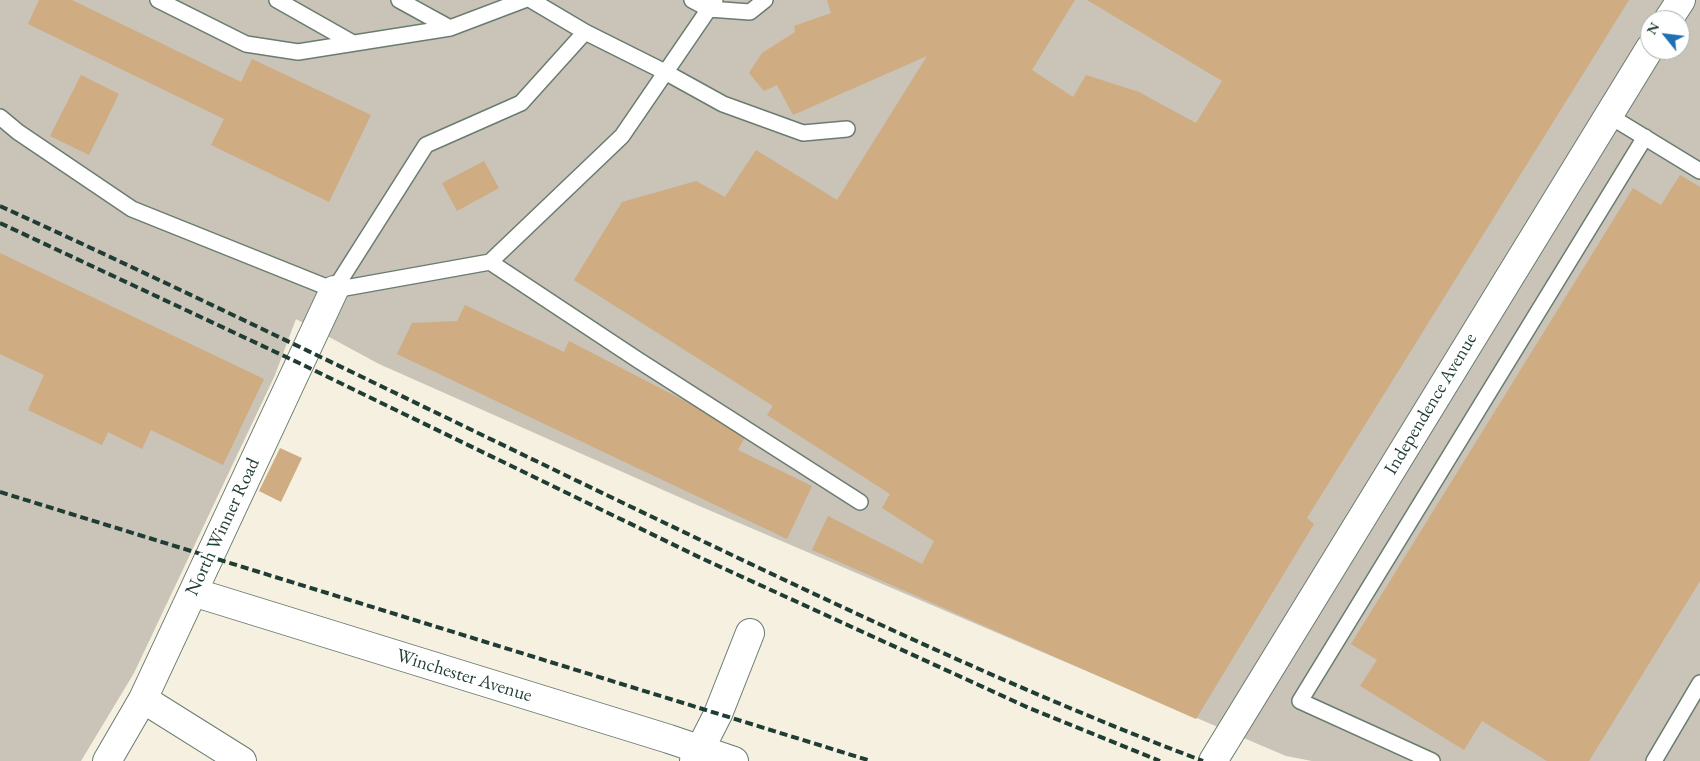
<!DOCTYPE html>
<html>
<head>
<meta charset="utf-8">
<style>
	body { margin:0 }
	#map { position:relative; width:1700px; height:761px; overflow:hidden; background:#f5f0df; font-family:"EB Garamond",serif }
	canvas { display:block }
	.north { position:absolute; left:1640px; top:10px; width:50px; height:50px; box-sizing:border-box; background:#fff; border:1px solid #a5b1ae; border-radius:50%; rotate:299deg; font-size:14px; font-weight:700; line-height:20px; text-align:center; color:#1f3d34 }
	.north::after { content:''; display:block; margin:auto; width:18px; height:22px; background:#1f6fb2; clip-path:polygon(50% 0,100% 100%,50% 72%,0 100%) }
</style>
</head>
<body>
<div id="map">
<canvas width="1700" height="761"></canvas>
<div class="north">N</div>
</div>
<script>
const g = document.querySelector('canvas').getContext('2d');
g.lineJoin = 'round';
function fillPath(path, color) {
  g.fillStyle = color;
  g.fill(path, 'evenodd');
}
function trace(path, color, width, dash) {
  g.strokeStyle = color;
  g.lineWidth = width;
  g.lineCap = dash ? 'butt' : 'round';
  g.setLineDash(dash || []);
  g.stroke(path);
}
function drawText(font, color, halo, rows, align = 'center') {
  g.font = font + ' "EB Garamond",serif';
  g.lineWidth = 5;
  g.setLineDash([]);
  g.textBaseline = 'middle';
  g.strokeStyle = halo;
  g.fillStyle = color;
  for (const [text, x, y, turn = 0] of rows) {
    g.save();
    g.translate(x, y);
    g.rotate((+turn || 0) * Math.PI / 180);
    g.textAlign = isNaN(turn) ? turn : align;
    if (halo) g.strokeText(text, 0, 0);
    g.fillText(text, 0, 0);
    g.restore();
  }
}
fillPath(new Path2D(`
	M0,0h1700v761h-388l-26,-5 -589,-251 -318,-141 -83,-45 -21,56 -141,298 -53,88h-81zM1650,20h30v30h-30z`), '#c9c3b8');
fillPath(new Path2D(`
	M39,0h33l169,82 11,-23 119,56 -42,87 -118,-57 13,-26 -196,-95z
	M827,0h248l-43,70 41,27 13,-22 53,17 57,31 26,-42 -135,-81h542l-322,518 7,6 -118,195 -384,-169 16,-34 94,48 12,-23 -52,-33 8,-14 -123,-79 6,-9 -199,-126 48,-78 74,-21 29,16 31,-47 81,50 90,-144 -134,59 -16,-30 -13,6 -15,-18 13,-20 33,-21 -1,-6 37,-13z
	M81,75l38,19 -30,61 -39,-19z
	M484,161l15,27 -42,23 -15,-28z
	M1680,175l20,12v394l-111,180h-42l-65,-40 -18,29 -104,-64 17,-26 -26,-16 282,-456 28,17z
	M0,253l264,126 -41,86 -72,-35 -9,19 -34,-17 -6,13 -74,-35 16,-35 -44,-21z
	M465,305l99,47 5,-11 178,92 -9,17 74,36 -25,53 -390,-185 15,-31 45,-2z
	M280,448l22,10 -21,44 -22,-11z`), '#cfac82');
const service = new Path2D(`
	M158,0l88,44 52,8 152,-24 74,-28
	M277,0l76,43
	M399,0l51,28
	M531,0l54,32 80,40 58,32 80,29 44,-4
	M692,0l17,9 41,3 15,-12
	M1608,115l92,56
	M0,117l18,15 114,77 202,81 156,-28 132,-126 93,-136
	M490,262l148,98 222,142
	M334,290l92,-145 95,-42 64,-71
	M1432,761l-132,-60 345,-564
	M1654,761l46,-78`);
const minor = new Path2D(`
	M193,592l476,147 65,22
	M143,699l99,62
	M107,761l36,-62 191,-409
	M694,761l24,-47 32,-81`);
const primary = new Path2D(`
	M1668,20l13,-20
	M1213,761l437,-713`);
trace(service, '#6a7c70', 18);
trace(minor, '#6a7c70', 30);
trace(primary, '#6a7c70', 30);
trace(service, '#fff', 15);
trace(minor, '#fff', 28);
trace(primary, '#fff', 28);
trace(new Path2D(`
	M0,206c208,95 413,196 619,295 192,92 385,185 584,260
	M0,223l299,140 402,195 328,150 131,53
	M0,492l871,269`), '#1f3d34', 4, [8, 4]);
drawText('19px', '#1f3d34', '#fff', [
	["Independence Avenue",1431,404,-59],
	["North Winner Road",223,527,-65],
	["Winchester Avenue",464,676,17]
]);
</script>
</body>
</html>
